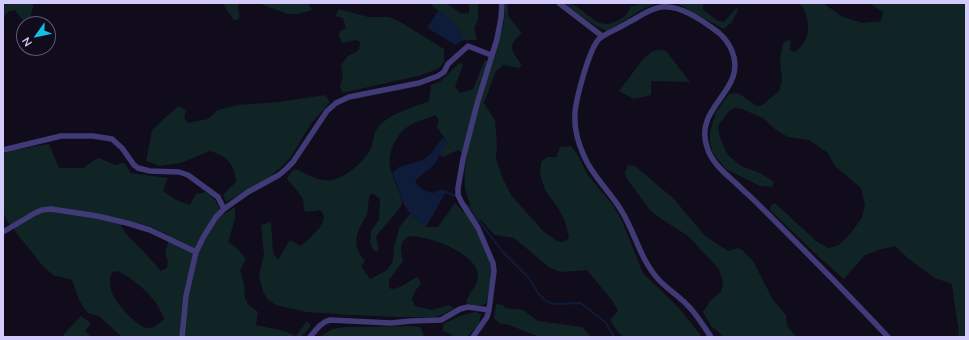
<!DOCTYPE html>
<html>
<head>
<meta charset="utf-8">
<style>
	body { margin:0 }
	#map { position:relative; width:969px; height:340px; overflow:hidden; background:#100c1b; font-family:Mulish,sans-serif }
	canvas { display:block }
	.frame { position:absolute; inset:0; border:4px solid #d3cbfb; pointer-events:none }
	.north { position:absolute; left:16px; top:16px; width:40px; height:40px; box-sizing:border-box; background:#100c1b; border:1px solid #5e5875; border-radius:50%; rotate:237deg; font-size:11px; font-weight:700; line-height:16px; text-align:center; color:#d3cbfb }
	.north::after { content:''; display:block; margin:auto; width:14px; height:18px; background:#10c1e2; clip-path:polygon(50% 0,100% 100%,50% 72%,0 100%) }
</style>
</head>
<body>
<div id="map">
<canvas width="969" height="340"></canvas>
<div class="frame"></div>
<div class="north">N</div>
</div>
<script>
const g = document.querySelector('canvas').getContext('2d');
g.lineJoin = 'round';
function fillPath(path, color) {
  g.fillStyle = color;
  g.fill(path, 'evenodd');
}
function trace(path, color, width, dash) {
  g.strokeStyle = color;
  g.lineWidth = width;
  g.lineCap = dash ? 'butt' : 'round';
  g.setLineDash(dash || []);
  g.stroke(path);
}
fillPath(new Path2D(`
	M3,3h31l-5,19 -4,1 -10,-13 -6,1 -6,7z
	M222,3h17c-3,7 2,10 0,16l-5,1z
	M258,3h50l4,7 -13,4h-11z
	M429,3h17l16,11 7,-1v-10h9v17l-4,8 3,12h-14c-5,-20 -20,-24 -34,-37z
	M505,3h3v13l14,17c-16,14 -11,16 0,32l-3,3 -16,-3 -7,6 -12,32 11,17 2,25 -1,14 6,18 9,18 32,36 14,10 6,1 6,-4 -4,-17 -7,-13 -13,-18 -5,-16 1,-12 6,-5h9l4,-10 11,-1 8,11 8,17 26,31 9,16 21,52 35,34 24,30h-78l-6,-5 -8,-12 8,-9 -7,-12 -24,-29 -26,2 -11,-4 -36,-30 -19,-3 -14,-15 -8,5c6,11 15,26 17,38 3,13 -1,28 -4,41l-9,2 -11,-3c2,-10 11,-16 12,-25 2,-22 -37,-36 -54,-40 -3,0 -8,-2 -12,-2 -4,0 -8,4 -10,7 -2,6 0,13 1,18l-14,19v7l2,2c10,0 18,-9 27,-12l3,7 -6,7 -3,8 3,7 17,4 17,-5 5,3 -8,5 -11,4h-35l-50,-2 -43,-3 -31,-7 -9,-6 -4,-8 -4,-16 5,-20 -3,-30 10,-3 2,31 5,7 12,-20 11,6c8,-8 32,-25 19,-36l-15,2c-2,-4 -1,-8 -2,-12 -3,-8 -11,-15 -16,-21l4,-7 5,-3c24,12 33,18 56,1 8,-7 13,-11 18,-20 4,-9 3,-18 10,-25 11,-12 35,-18 49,-24l2,-16 10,-4 18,-18 4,2 -8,21 5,7 13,-4 12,-29 7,3 12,-41zM435,115l4,5 -2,7 10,15 -8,12 4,3 15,-7 9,5c-3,17 -5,34 4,50l-8,7 -8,-9 -17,24h-12l-16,-13 -10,12 -6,21 -1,14 -6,9 -17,9 -9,-13 4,-5c-11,-13 -11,-22 -3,-38 1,-3 3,-5 5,-8 2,-7 0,-15 4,-21h3l6,5 -1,21 -8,11 -1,10 3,9 4,2 2,-4 -3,-11c5,-8 26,-29 26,-34 0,-5 -8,-24 -10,-29 -7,-16 2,-39 17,-48 7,-5 18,-7 26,-11z
	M564,3c22,0 30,32 55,17 5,-3 10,-7 11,-13l13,-4h14l-14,6 -36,22c-16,-6 -29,-18 -43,-28z
	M676,3h27v7l15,11 6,1 12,-14 2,2 -6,12 -8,7z
	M799,3h24l18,13 21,7 19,-2 2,-9 -14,-9h97v334h-9l2,-3 -7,-50 -17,-6 -25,-18 -15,-14 -13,3 -17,6 -21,24 -25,-22 -49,-47 1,-5 4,-2 41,38 12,7 9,-2 3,-2 10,-10 12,-16 3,-13 -4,-17 -26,-22 -7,-13 -19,-13 -21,-3 -12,-7 -13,-12 -21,-9 -8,-1 -6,4 -10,14 1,9 8,19 14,12 19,7 14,9 -2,5 -12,-1 -34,-17 -13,-16 -3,-11v-10l6,-20 13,-18 9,-1 19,13 5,-1 17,-14 3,-11 -2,-21 3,-16 5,-3 3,1 -1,9 4,2c18,-9 18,-35 5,-49z
	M339,9l29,8h21l13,6 42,26v13l-6,7 -20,7 -76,17 -2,-8 3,-8 -2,-12 7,-9 11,-6 1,-8 -4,-2 -14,3 -3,-7 1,-5 6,-3 -3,-10 -8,-2z
	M660,50l6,1 24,31 -39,-1v14l-17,4 -15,-8 25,-33 9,-7z
	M325,95l5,7 -19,22 -21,34 -10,10 -12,10 -42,24 -3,-7 13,-13c-1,-18 -9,-26 -26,-31l-29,12 -21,3 -14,-5 6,-31 26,-24 8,4 -2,8 4,5 20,-4 10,-9 20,-5 41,-3z
	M49,144l10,24h25l10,-8 5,-2 16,7 9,-2 7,10 37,5 -5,13 13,9 14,5 6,-11 10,-2 9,8 8,15 12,-8v12l-7,23 9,6 9,11 -6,11 4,14 1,14 3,6 10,8 -2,13 28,6 12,5 11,-15 4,5 -10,11h-179l-23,-21 -11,-3 -8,-11 -8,-22 -19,-5 -11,-10 -35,-44 -4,-9v-58l11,-4zM123,219l29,8 18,9 -5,17 3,8 -1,7 -6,3 -16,-18 -19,-19 -5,-8zM118,271c19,10 39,27 46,48 -4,4 -9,9 -15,9 -12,0 -33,-25 -37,-35 -2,-5 -2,-10 -2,-16l3,-5z
	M628,165l7,1 39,33 31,37 23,15 10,-3 5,3 10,10 20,39 13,15 1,11 10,11h-74l-4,-5 -7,-5 -9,-15 7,-11 11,-9 2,-9 -4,-14 -31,-33 -28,-18 -10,-8 -23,-31 -2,-6z
	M496,304l7,1 2,3 18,2 15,11 44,6 9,10h-51l-31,-12 -10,-2 -5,-5z
	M476,312l5,2 -2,10 -12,13h-12l-8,-5 -5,-1 2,-7c10,-6 20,-10 32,-12z
	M81,316l10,7 -6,8 6,6h-28l1,-3z
	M413,326l7,1 4,8 -3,2h-101l12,-8 13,-2z`), '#102425');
fillPath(new Path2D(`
	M438,11c14,8 22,14 25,29l-7,5 -29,-17z
	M443,137l4,5 -12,22 -17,14 -3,3c4,8 10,10 18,12l9,-4 4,3 -20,35c-27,-18 -22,-29 -34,-54l7,-6 24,-7 7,-5z`), '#0e1b39');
trace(new Path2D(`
	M446,192l9,4
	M467,205l35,46 27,27 9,15 9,9 9,2 25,-1 25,20 8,14`), '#0e1b39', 2);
trace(new Path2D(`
	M559,3l43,33
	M3,150l58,-14h32l19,3 10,9 12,17 4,3 12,3 29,1 9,3 30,22 6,12
	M3,232l32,-19 7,-3 9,-1 46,7 30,7 23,7 46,22
	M182,337l4,-41 10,-44 8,-16 12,-19 8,-8 24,-17 31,-17 7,-6 7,-7 34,-51 9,-8 13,-6 70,-14 19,-7 6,-4 4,-8 20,-18 23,9
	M310,337c6,-7 11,-15 20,-17l61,3 20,-2 30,-1 19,-11 8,-2 21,3
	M473,337l14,-20 2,-7 5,-39 -1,-8 -15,-35 -16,-25 -4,-8v-7l5,-29 14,-55 20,-65 4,-21 1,-15
	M711,337c-6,-9 -13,-20 -20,-28 -10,-12 -23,-19 -33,-30 -18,-20 -23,-47 -37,-69 -11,-19 -29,-34 -37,-54 -6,-13 -10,-29 -9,-43 1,-14 14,-64 24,-74 5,-5 23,-12 30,-17 10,-5 20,-13 32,-15 18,-3 44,15 58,26 6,5 10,11 13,18 16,40 -39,55 -25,96 5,18 23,30 36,43 8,7 15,14 22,21 42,42 83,83 123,126`), '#403b77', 5.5);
</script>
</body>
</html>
